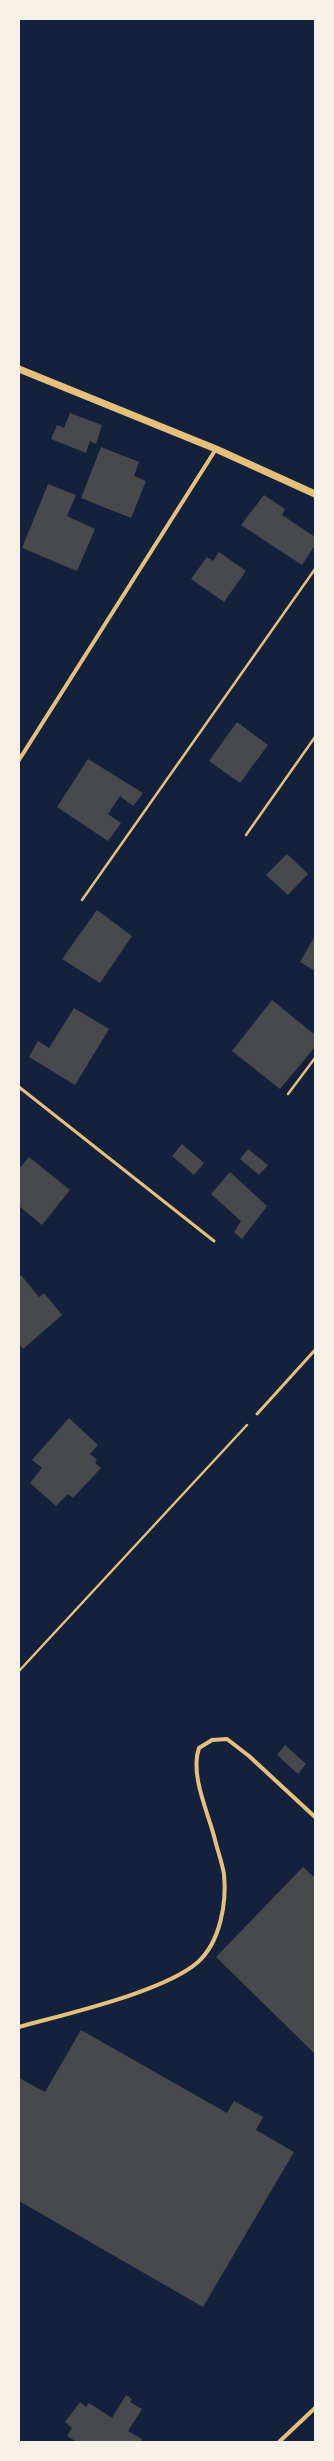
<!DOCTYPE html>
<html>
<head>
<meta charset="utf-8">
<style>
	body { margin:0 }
	#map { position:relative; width:334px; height:2461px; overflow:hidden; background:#14213d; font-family:"Playfair Display",serif }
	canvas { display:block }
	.frame { position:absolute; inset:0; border:20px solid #f6f1e7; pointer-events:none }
</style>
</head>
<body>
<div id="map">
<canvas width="334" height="2461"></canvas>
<div class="frame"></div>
</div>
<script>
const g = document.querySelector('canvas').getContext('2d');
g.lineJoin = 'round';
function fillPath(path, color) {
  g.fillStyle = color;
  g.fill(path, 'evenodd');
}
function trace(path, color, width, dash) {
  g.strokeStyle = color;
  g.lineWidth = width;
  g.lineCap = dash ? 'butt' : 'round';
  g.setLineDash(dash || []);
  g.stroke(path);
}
fillPath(new Path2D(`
	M70,413l32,12 -6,19 -6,-3 -4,12 -35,-14 6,-14 7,3z
	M101,447l38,15 -5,14 12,5 -15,37 -50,-20z
	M48,484l28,11 -9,21 28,13 -18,42 -55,-23z
	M264,495l21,14 -3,6 33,22v8l-13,20 -61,-40z
	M219,552l27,19 -22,31 -33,-23 16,-22 6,4z
	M237,722l31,23 -28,38 -31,-22z
	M88,759l55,34 -10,13 -13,-10 -12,18 13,9 -13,18 -51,-34z
	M287,854l21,20 -20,21 -22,-20z
	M97,910l35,26 -32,47 -38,-24z
	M315,936v35l-15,-9z
	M272,1000l43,35v12l-35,42 -48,-38z
	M74,1008l35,21 -34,56 -46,-28 9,-16 11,7z
	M182,1144l22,19 -10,12 -22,-19z
	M248,1149l20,16 -9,10 -19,-16z
	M29,1157l41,33 -28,35 -23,-19v-37z
	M230,1172l37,34 -25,33 -8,-7 7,-11 -30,-27z
	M21,1275l18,22 5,-4 18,22 -39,34 -4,-5v-67z
	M69,1418l29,27 -8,9 7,6 -2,3 6,5 -28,30 -5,-4 -12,12 -26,-23 12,-15 -10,-8z
	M285,1745l21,19 -8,10 -21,-19z
	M303,1867l12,11v176l-99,-97z
	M81,2030l146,83 7,-12 29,16 -7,13 38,22 -91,155 -184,-106v-123l26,14z
	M126,2395l6,4 -2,3 12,7 -14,22 14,8 -2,3h-63l-10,-6 5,-8 -7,-6 15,-20 6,5 3,-4 23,15z`), '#48494c');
trace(new Path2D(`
	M246,835l69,-98
	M82,900l233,-331
	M288,1094l27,-36
	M19,1671l228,-246`), '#e5c07b', 2.5);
trace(new Path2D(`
	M19,1087l195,154
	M257,1414l58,-64`), '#e5c07b', 3);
trace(new Path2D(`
	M19,760l197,-311
	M19,2027c46,-13 145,-35 179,-65 22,-20 29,-59 26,-88 -2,-12 -7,-25 -10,-38 -7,-26 -24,-62 -15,-88l13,-8 15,-1 22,17 66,61
	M279,2442l36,-34`), '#e5c07b', 4);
trace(new Path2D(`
	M19,369l197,80 99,45`), '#e5c07b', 7);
</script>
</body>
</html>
